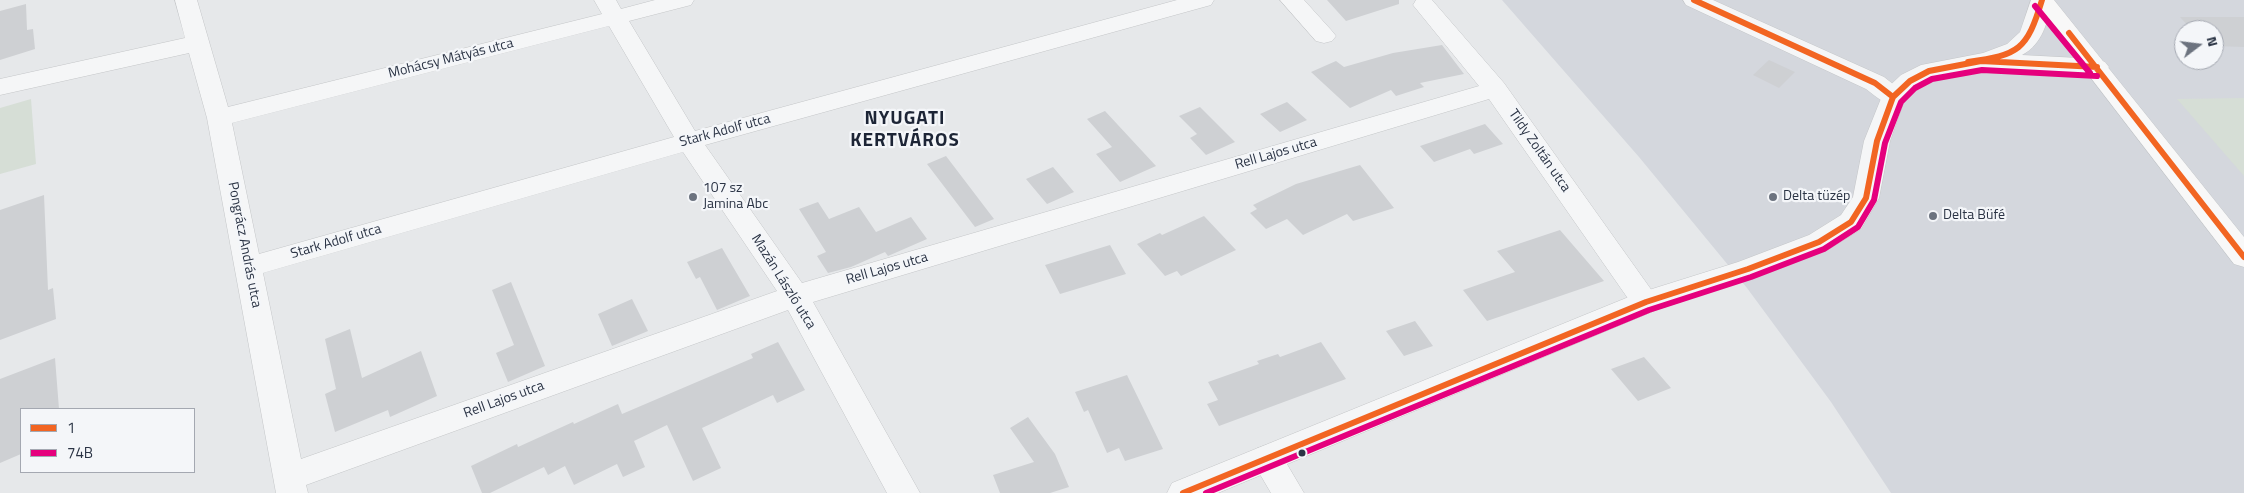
<!DOCTYPE html>
<html>
<head>
<meta charset="utf-8">
<style>
	body { margin:0 }
	#map { position:relative; width:2244px; height:493px; overflow:hidden; background:#e6e8ea; font-family:"Titillium Web",sans-serif }
	canvas { display:block }
	.legend { position:absolute; left:20px; top:408px; width:175px; height:65px; box-sizing:border-box; background:#f4f6f9; border:1px solid #a4a8b1; margin:0; padding:6px 9px; list-style:none; font-size:15px; color:#2b3445 }
	.legend li { display:flex; align-items:center; gap:10px; height:25px }
	.legend b { width:25px; border:1px solid #a4a8b1 }
	.north { position:absolute; left:2174px; top:20px; width:50px; height:50px; box-sizing:border-box; background:#f4f6f9; border:1px solid #a4a8b1; border-radius:50%; rotate:75deg; font-size:14px; font-weight:700; line-height:20px; text-align:center; color:#2b3445 }
	.north::after { content:''; display:block; margin:auto; width:18px; height:22px; background:#6c737f; clip-path:polygon(50% 0,100% 100%,50% 72%,0 100%) }
</style>
</head>
<body>
<div id="map">
<canvas width="2244" height="493"></canvas>
<ul class="legend">
<li><b style="height:6px;background:#f26522"></b>1</li>
<li><b style="height:6px;background:#e5007d"></b>74B</li>
</ul>
<div class="north">N</div>
</div>
<script>
const g = document.querySelector('canvas').getContext('2d');
g.lineJoin = 'round';
function fillPath(path, color) {
  g.fillStyle = color;
  g.fill(path, 'evenodd');
}
function trace(path, color, width, dash) {
  g.strokeStyle = color;
  g.lineWidth = width;
  g.lineCap = dash ? 'butt' : 'round';
  g.setLineDash(dash || []);
  g.stroke(path);
}
function drawText(font, color, halo, rows, align = 'center') {
  g.font = font + ' "Titillium Web",sans-serif';
  g.lineWidth = 4.5;
  g.setLineDash([]);
  g.textBaseline = 'middle';
  g.strokeStyle = halo;
  g.fillStyle = color;
  for (const [text, x, y, turn = 0] of rows) {
    g.save();
    g.translate(x, y);
    g.rotate((+turn || 0) * Math.PI / 180);
    g.textAlign = isNaN(turn) ? turn : align;
    if (halo) g.strokeText(text, 0, 0);
    g.fillText(text, 0, 0);
    g.restore();
  }
}
fillPath(new Path2D(`
	M1502,0h742v493h-353l-60,-91 -84,-114 -108,-131zM2184,30h30v30h-30z`), '#d4d7dd');
fillPath(new Path2D(`
	M2244,98v78l-67,-77z
	M31,99l5,65 -36,10v-66z`), '#d6ded6');
fillPath(new Path2D(`
	M1327,0h72v4l-53,17z
	M26,4l1,26 6,-1 2,20 -35,11v-49z
	M2180,17h64v30l-30,-1v-16h-22z
	M1442,45l22,29 -44,9 4,4 -28,9 -5,-6 -41,18 -39,-36 25,-11 8,6 49,-14z
	M1769,60l26,12 -16,16 -26,-13z
	M1287,102l20,18 -27,12 -20,-18z
	M1200,107l35,35 -29,13 -16,-17 7,-4 -18,-18z
	M1105,111l51,55 -36,16 -24,-28 16,-7 -25,-28z
	M1485,124l18,20 -29,10 -4,-5 -36,13 -14,-16z
	M946,156l48,63 -19,8 -48,-63z
	M1360,165l34,43 -41,13 -6,-7 -44,21 -16,-16 -21,10 -16,-16 7,-4 -4,-4 43,-21z
	M1053,167l21,25 -27,12 -21,-25z
	M44,195l4,95 5,-2 3,31 -56,21v-130z
	M818,202l11,17 30,-12 17,25 35,-15 16,22 -39,17 -3,-4 -34,15 -23,6 -11,-17 9,-4 -27,-43z
	M1204,216l32,34 -55,26 -4,-5 -12,5 -28,-32 23,-11 2,2z
	M1560,230l44,51 -117,40 -24,-31 52,-18 -18,-21z
	M1110,245l16,29 -66,20 -15,-29z
	M722,248l28,48 -33,14 -17,-33 -4,2 -9,-17z
	M511,282l34,84 -37,16 -12,-29 18,-8 -22,-55z
	M632,299l16,32 -36,15 -14,-32z
	M1415,321l18,25 -29,10 -18,-25z
	M350,329l12,49 59,-27 16,45 -47,21 -2,-7 -53,22 -10,-38 11,-5 -11,-50z
	M778,342l27,48 -28,13 -4,-8 -71,33 19,40 -28,13 -26,-56 -33,16 11,26 -22,10 -6,-13 -43,21 -9,-19 -17,9 -4,-8 -54,26h-8l-11,-27 46,-22 1,3 55,-25 1,2 44,-20 4,10 131,-56 -2,-4z
	M1321,342l25,37 -127,47 -12,-22 11,-4 -10,-18 51,-18 -2,-3 21,-7 2,3z
	M1644,357l27,31 -33,13 -27,-32z
	M55,358l4,51h-38v45l-21,9v-84z
	M1127,375l36,74 -38,12 -6,-13 -12,5 -19,-43 -4,2 -9,-20z
	M1028,417l27,37 14,33 -19,6h-50l-7,-18 41,-13 -24,-34z`), '#ced0d3');
const minor = new Path2D(`
	M175,0h22l31,107 374,-93 -8,-14h22l5,9 34,-9h39l-3,5 -62,16 66,110 482,-131h37l-3,5 -506,140 97,138 677,-197 -66,-81 3,-5h16l72,83 156,219 -4,8 -10,3 -10,-3 -147,-211 -676,203 107,191h-33l-99,-183 -482,175 2,8h-32l-69,-375 -18,-65 -189,42v-16l185,-41zM609,26l65,111 -415,117 -27,-131zM683,152l94,139 -476,168 -38,-186z
	M1280,0h24l28,31 4,5 -4,5 -8,2 -8,-2z
	M1683,0h30l171,77 18,14 3,6 -3,6c-16,4 -24,-5 -36,-14l-180,-84z
	M1267,445l11,4 26,44h-33l-20,-34 5,-10z`);
const tertiary = new Path2D(`
	M2031,0h22c-6,22 -10,44 -31,55l75,4 8,3 4,5 -4,5 -8,3 -116,-6 -45,9 -17,9 -15,14 -14,40 -11,57 -18,31 -32,20 -71,27 -102,34 -438,183h-51l5,-10 464,-189 102,-32 71,-27 32,-20 12,-18 11,-56 20,-50 17,-16 20,-10 62,-12 24,-9 13,-12z`);
const primary = new Path2D(`
	M2031,0h23l190,237v30l-10,-3z`);
trace(minor, '#c4c6c8', 1);
trace(tertiary, '#c4c6c8', 1);
trace(primary, '#c2c5c8', 1);
fillPath(minor, '#f5f6f7');
fillPath(tertiary, '#f5f6f7');
fillPath(primary, '#f8f8f8');
trace(new Path2D(`
	M1694,0l181,83 18,14
	M2069,33l175,224
	M1968,62c51,-7 59,-12 74,-62
	M1183,493l463,-191 102,-33 71,-27 32,-20 15,-24 11,-57 16,-44 17,-16 19,-10 52,-10 116,6`), '#f26522', 6);
trace(new Path2D(`
	M2035,6l55,67
	M1206,493l443,-183 102,-33 73,-28 34,-22 16,-27 11,-57 16,-41 14,-14 17,-9 50,-9 115,6`), '#e5007d', 6);
for (const [x, y, r, color] of [
	[693,197,5,"#6c737f"],
	[1773,197,5,"#6c737f"],
	[1933,216,5,"#6c737f"],
	[1302,453,4.5,"#2b3445"]
]) {
  const dot = new Path2D();
  dot.arc(x, y, r, 0, 2 * Math.PI);
  g.fillStyle = color;
  g.fill(dot);
  trace(dot, '#f4f6f9', 2);
}
drawText('14px', '#2b3445', '#f4f6f9', [
	["Mohácsy Mátyás utca",451,59,-14],
	["Stark Adolf utca",725,131,-15],
	["Tildy Zoltán utca",1539,151,55],
	["Rell Lajos utca",1276,154,-16],
	["Stark Adolf utca",336,242,-16],
	["Pongrácz András utca",244,245,79],
	["Rell Lajos utca",887,269,-16],
	["Mazán László utca",783,282,58],
	["Rell Lajos utca",504,400,-20]
]);
drawText('14px', '#2b3445', '#f4f6f9', [
	["107 sz",703,189],
	["Jamina Abc",703,205],
	["Delta tüzép",1783,197],
	["Delta Büfé",1943,216]
], 'left');
g.letterSpacing = '1px';
drawText('bold 19px', '#1d2536', '#f4f6f9', [
	["NYUGATI",905,119],
	["KERTVÁROS",905,141]
]);
g.letterSpacing = '0px';
</script>
</body>
</html>
